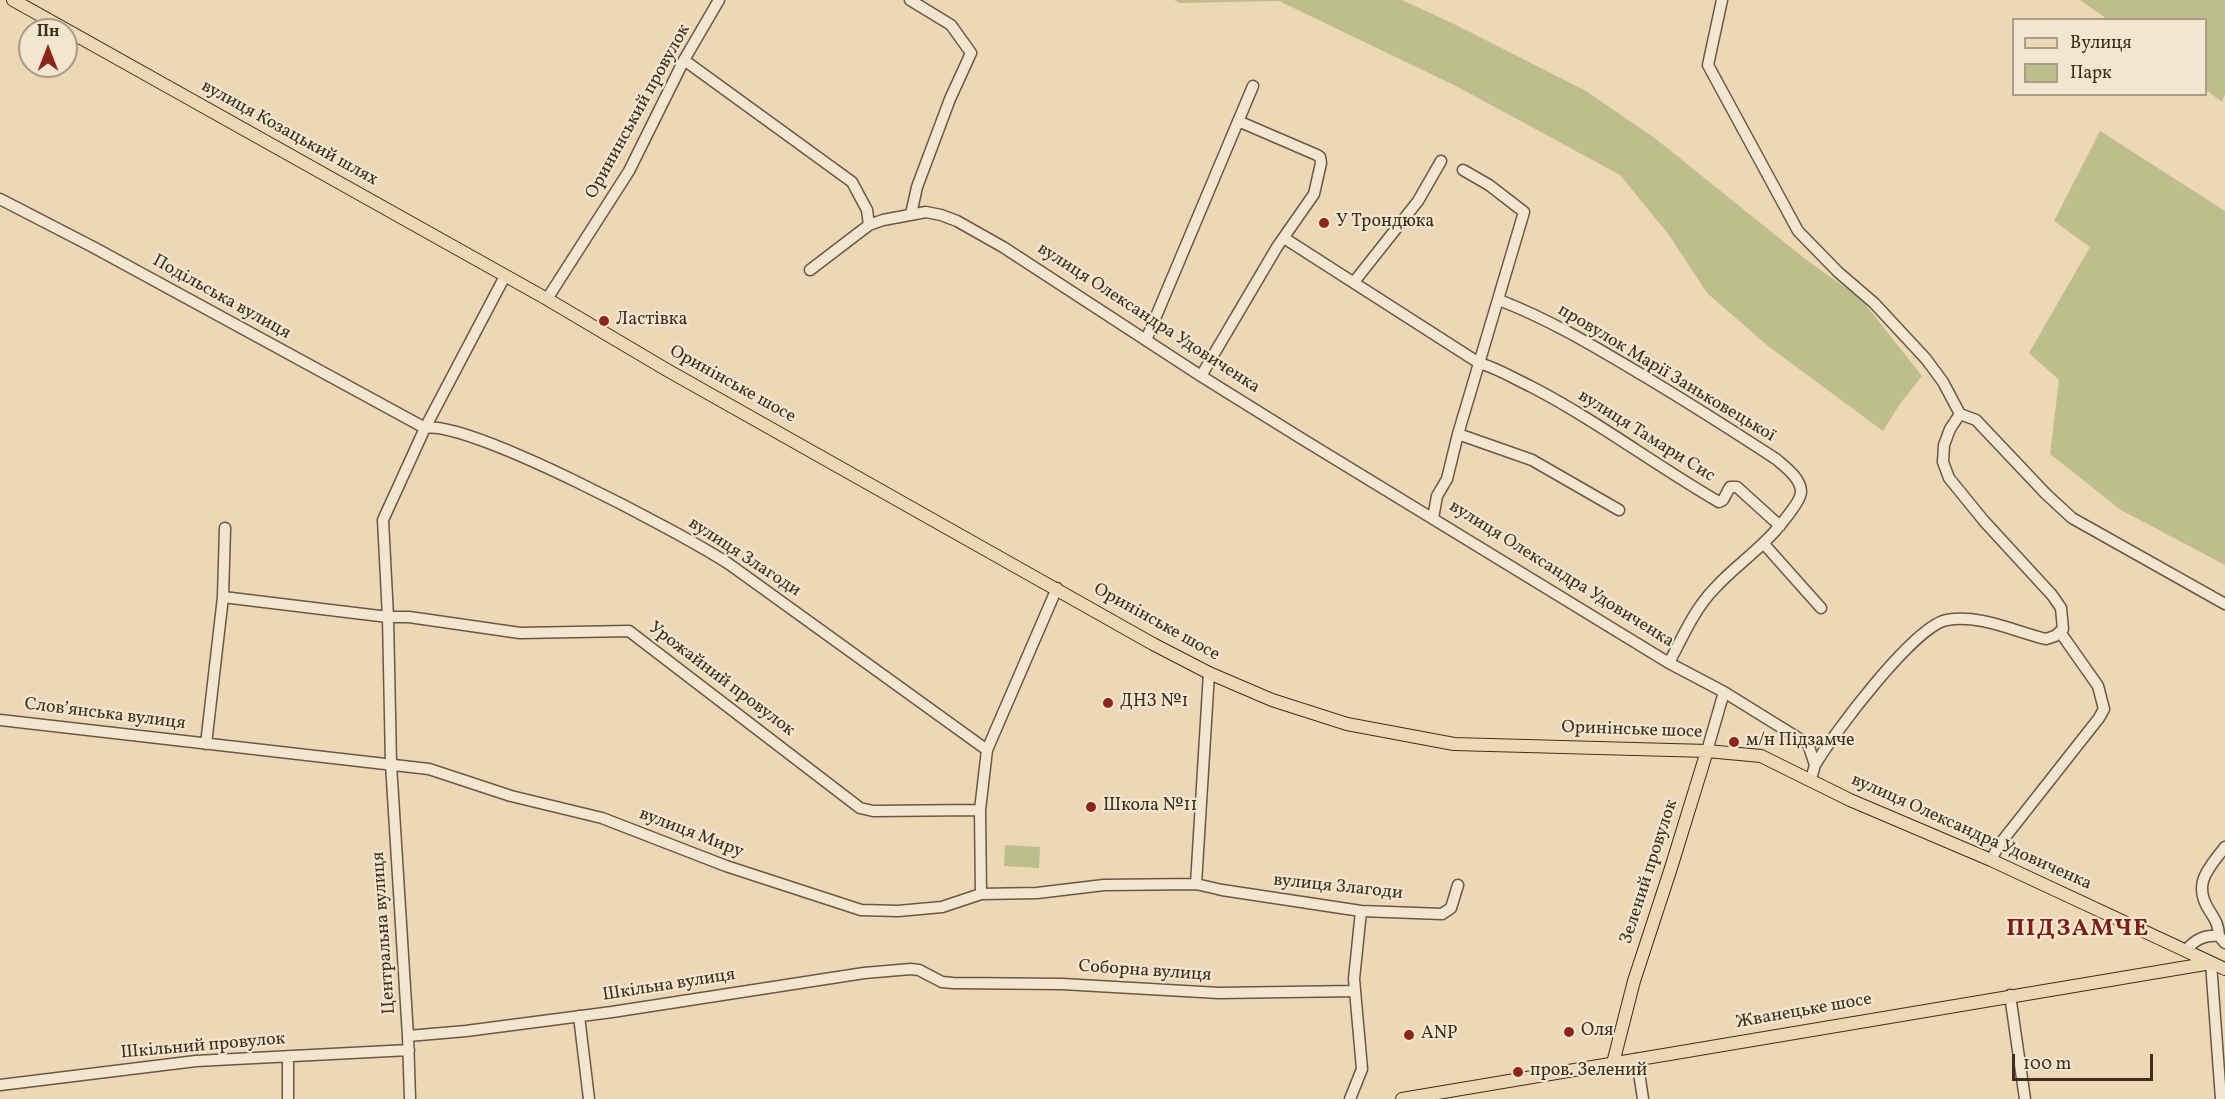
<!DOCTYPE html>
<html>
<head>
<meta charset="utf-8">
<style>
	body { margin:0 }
	#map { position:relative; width:2225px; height:1099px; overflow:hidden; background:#edd8b6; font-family:Vollkorn,serif }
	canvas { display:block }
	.legend { position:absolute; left:2012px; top:18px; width:195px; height:78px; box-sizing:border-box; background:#f3e6d0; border:2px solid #aa9c88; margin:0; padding:8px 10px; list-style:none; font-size:18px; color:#3d2e1d }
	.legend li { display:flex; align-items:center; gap:12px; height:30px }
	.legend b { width:30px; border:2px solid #aa9c88 }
	.north { position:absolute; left:18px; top:18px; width:60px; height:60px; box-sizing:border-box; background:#f3e6d0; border:2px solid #aa9c88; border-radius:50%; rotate:0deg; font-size:16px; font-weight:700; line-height:24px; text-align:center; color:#3d2e1d }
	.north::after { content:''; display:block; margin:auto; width:21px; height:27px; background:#8f2418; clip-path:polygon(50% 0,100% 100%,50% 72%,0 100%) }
	.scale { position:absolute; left:2012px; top:1054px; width:141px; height:27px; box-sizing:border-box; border:3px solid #3d2e1d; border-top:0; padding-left:8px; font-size:18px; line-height:21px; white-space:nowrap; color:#3d2e1d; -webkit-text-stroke:4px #f3e6d0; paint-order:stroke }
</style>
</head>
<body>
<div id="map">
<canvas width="2225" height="1099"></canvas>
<ul class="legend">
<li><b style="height:8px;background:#edd8b6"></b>Вулиця</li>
<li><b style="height:16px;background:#bcbe8b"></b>Парк</li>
</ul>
<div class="north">Пн</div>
<div class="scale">100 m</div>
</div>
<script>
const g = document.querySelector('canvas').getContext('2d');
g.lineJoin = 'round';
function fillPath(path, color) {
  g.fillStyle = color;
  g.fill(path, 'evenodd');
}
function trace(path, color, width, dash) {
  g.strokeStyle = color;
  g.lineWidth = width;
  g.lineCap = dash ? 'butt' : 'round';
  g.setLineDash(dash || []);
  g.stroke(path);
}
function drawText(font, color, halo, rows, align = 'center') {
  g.font = font + ' Vollkorn,serif';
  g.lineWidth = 4.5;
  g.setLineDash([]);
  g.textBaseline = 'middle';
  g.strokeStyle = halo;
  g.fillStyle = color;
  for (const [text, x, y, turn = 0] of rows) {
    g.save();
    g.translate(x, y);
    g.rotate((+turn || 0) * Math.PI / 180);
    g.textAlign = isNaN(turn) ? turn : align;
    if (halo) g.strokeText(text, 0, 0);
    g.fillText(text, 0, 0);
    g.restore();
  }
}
fillPath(new Path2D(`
	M1174,0h228l56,26 128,65 70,48 148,119 57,41 61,77 -22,28 -17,27 -115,-85 -61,-53 -38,-58 -49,-60 -162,-88 -179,-86 -99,2z
	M2080,0h145v94l-3,8 -16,-12v-70l-99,-1z
	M2100,131l125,80v354l-104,-55 -71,-56 9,-74 -30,-27 61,-106 -36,-26z
	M1005,845l35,2 -1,21 -35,-2z`), '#bcbe8b');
const minor = new Path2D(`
	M910,0l41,25 20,28 -21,46 -33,88 -6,27
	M1722,0l-14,65 90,166 40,41 36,31 52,56 17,23 17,32 16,6 70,74 26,24 153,86
	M684,60l168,122 15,28 2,15
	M0,199l93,48 332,181c43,-9 260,107 304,136l258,186
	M1284,238l195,125c18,5 34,15 51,23 66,34 125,79 189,116l4,-2 7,-13h7l43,39
	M810,270l59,-45 14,-5 43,-8 15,3 16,6 46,26 198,129 98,61 370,226 55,29 84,52 7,21 -4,14
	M1354,282l64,-81 23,-40
	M547,299l82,-128 55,-111 35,-60
	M1499,300c52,20 98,48 145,76 45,27 89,55 132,83 9,8 25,19 25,33 0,9 -19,31 -25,38 -19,22 -42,37 -61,58 -20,20 -33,50 -46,75
	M1146,340l107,-254
	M1201,376l76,-129 37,-53 7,-31 -1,-6 -3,-2 -79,-34
	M1458,434l74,26 87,50
	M1433,518l4,-22 10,-17 11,-45 66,-222 -35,-27 -26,-15
	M1764,544l57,64
	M223,597l165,20h21l111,16 109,-2 231,177 13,3 107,-1
	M0,720l429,49 82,27 91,22 124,48 135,44 37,1 44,-4 39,-13 56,-1 67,-8 92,-1 26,6 139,21 81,3 9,-6 7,-23
	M206,744l17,-147 2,-69
	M1707,751l17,-59
	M1815,765c18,-31 100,-140 132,-145 33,-6 69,12 99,19l9,-3 8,-7 -2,-21 -9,-13 -68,-74 -35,-43 -6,-16 1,-17 6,-16 10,-15
	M1991,860l8,-15 100,-127 5,-9 -6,-23 -38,-54
	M1196,884l13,-211
	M981,894l-1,-84 7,-60 70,-162
	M2219,936c0,-10 -4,-17 -10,-26 -17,-27 0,-42 16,-63
	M2186,950c10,-11 18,-15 33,-14l6,7
	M2211,963l10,136
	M2010,995l15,104
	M579,1016l10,83
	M408,1036l58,-5 146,-19 252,-39 47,-4 8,1 23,12 11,1 109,1 157,9 136,-2
	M1637,1059l6,40
	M0,1085l196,-24 213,-11
	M288,1099v-43
	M410,1099l-2,-63 -17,-272 -3,-147 -5,-97 42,-92 80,-152
	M1350,1099l12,-30 -8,-90 7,-68`);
const major = new Path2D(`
	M13,0l534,299 120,71 486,274 56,29 63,27 75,24 107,20 253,7 54,5 89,44 141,60 234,109
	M1613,1063l21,-82 37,-113 36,-117
	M1402,1099l809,-136`);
trace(minor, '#695843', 13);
trace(major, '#3d2e1d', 14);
trace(minor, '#f3e6d0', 10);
trace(major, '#edd8b6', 12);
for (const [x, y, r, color] of [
	[1324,223,6,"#8f2418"],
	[604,321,6,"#8f2418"],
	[1108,703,6,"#8f2418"],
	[1734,742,6,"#8f2418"],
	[1091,807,6,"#8f2418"],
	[1569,1032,6,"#8f2418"],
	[1409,1035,6,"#8f2418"],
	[1518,1072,6,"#8f2418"]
]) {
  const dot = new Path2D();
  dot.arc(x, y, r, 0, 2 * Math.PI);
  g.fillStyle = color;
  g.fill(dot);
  trace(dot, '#f3e6d0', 2);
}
drawText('18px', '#3d2e1d', '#f3e6d0', [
	["Орининський провулок",639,112,-61],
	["вулиця Козацький шлях",289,134,29],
	["Подільська вулиця",221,298,29],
	["вулиця Олександра Удовиченка",1148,319,33],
	["провулок Марії Заньковецької",1666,374,31],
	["Оринінське шосе",732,385,29],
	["вулиця Тамари Сис",1646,437,32],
	["вулиця Злагоди",744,558,33],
	["вулиця Олександра Удовиченка",1561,575,32],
	["Оринінське шосе",1156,623,29],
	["Урожайний провулок",721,680,37],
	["Словʼянська вулиця",105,715,7],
	["Оринінське шосе",1632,731,2],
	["вулиця Олександра Удовиченка",1971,833,24],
	["вулиця Миру",691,834,21],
	["Зелений провулок",1650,872,-72],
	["вулиця Злагоди",1338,888,6],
	["Центральна вулиця",385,933,-94],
	["Соборна вулиця",1145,972,4],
	["Шкільна вулиця",669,986,-9],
	["Жванецьке шосе",1804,1012,-10],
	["Шкільний провулок",203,1047,-5]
]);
drawText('18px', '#3d2e1d', '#f3e6d0', [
	["У Трондюка",1336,223],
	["Ластівка",616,321],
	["ДНЗ №1",1120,703],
	["м/н Підзамче",1746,742],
	["Школа №11",1103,807],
	["Оля",1581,1032],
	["ANP",1421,1035],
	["пров. Зелений",1530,1072]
], 'left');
g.letterSpacing = '1.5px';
drawText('bold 24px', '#7a1f14', '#f3e6d0', [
	["ПІДЗАМЧЕ",2078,931]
]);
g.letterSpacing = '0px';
</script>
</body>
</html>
